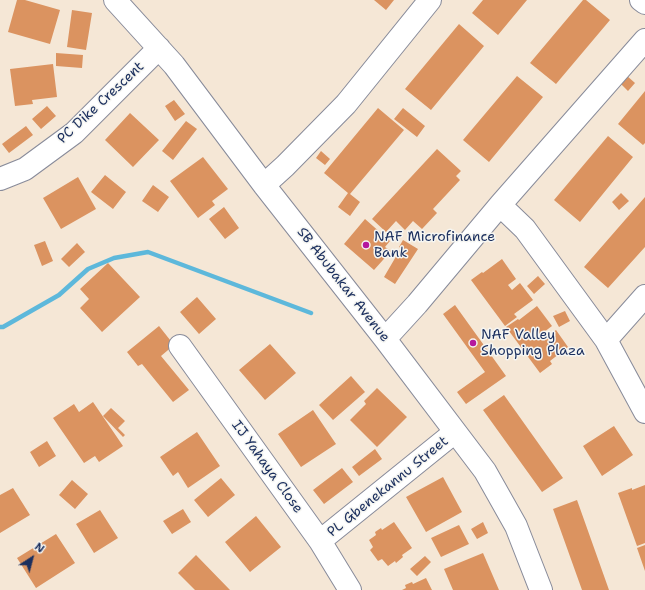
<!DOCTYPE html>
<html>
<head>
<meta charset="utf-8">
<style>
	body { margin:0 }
	#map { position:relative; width:645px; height:590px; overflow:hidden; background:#f5e7d6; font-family:"Shantell Sans",sans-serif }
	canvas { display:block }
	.north { position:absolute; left:12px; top:538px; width:40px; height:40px; -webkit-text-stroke:3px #f6f6f2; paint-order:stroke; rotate:36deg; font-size:11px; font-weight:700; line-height:16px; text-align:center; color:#1b2f5e }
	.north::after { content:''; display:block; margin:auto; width:14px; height:18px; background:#1b2f5e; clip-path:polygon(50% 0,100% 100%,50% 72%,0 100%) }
</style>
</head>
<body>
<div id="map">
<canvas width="645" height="590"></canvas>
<div class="north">N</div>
</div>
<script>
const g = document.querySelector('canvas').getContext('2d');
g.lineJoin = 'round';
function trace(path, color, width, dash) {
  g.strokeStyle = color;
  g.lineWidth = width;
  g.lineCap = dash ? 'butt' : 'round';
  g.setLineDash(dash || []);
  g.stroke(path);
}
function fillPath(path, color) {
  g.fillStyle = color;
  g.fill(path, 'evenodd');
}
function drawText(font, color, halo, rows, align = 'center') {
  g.font = font + ' "Shantell Sans",sans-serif';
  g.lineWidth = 3;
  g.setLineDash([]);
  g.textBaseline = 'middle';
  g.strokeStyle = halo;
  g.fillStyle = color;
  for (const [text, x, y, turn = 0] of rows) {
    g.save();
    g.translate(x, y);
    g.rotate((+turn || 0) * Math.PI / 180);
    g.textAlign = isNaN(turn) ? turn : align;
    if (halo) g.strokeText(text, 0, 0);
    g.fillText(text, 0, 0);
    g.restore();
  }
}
trace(new Path2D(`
	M0,327h3l56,-32 29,-26 26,-11 34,-6 163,61`), '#5db8db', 4.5);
fillPath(new Path2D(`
	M17,0h8l35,10 -10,34 -42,-12z
	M374,0h20l-8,10z
	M483,0h44l-29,35 -26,-22z
	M583,0h3l24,20 -54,64 -26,-21z
	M72,10l20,3 -6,37 -19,-3z
	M459,24l25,22 -53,64 -26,-21z
	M56,53l27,2 -1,13 -26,-2z
	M53,64l4,33 -25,3 1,4 -18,2 -5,-37z
	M626,75l9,8 -7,8 -9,-9z
	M517,76l26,21 -54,65 -26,-22z
	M645,91v52l-2,2 -25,-21z
	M174,100l11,14 -10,7 -10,-15z
	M47,106l9,10 -15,13 -9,-10z
	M378,108l26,22 -54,64 10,8 -10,14 -12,-9 10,-14 -24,-20z
	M403,108l22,18 -8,11 -23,-18z
	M130,113l29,27 -26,27 -28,-27z
	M186,121l11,8 -24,31 -11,-9z
	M26,126l7,9 -24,18 -7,-9z
	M608,136l25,21 -53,65 -26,-22z
	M437,149l24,22 -5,5 4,4 -27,29 4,4 -15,16 -9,-8 -8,9 -9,-9 -10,11 -14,-13z
	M321,151l9,8 -5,6 -9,-7z
	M203,157l25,32 -16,12 3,4 -17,13 -28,-37z
	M105,175l21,17 -13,17 -22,-17z
	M78,177l18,32 -35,20 -18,-31z
	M153,185l16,12 -11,15 -16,-11z
	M621,193l8,8 -10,9 -7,-8z
	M645,197v50l-37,41 -24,-21z
	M224,207l15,21 -14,11 -16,-20z
	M365,219l25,22 -5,6 6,4 -17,19 -30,-26z
	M403,240l15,9 -23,35 -11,-7 17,-29 -2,-1z
	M45,241l8,20 -11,5 -8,-21z
	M77,243l8,9 -16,15 -8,-8z
	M502,259l14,20 -8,6 4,5 8,-7 13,17 -19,14 3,3 -12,9 -34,-46 11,-8 1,1z
	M108,263l32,34 -38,35 -22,-24 9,-9 -9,-10z
	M538,276l7,8 -11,10 -7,-8z
	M197,297l19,22 -17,15 -19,-22z
	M455,305l51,71 -40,28 -9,-12 28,-20 -42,-58z
	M537,306l15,20 -8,6 3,5 9,-7 12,17 -18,14 2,3 -12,9 -34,-46 12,-8 1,1z
	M565,311l5,10 -11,6 -6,-11z
	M159,326l15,19 -13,11 28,34 -16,12 -31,-38 -4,2 -11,-14z
	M270,344l26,29 -31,27 -26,-30z
	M351,376l14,16 -32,28 -14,-15z
	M377,388l30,29 -30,30 -27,-27 16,-16 -2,-3z
	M504,395l59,83 -21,14 -59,-82z
	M93,402l30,44 -24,16 -4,-6 -11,7 -31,-45 21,-14 5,8z
	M111,408l14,13 -7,7 7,7 -2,2 -20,-21z
	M313,410l23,34 -35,23 -23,-33z
	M614,426l19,29 -31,21 -19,-30z
	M197,432l23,34 -32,22 -10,-16 -5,4 -13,-19z
	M47,441l9,15 -17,11 -9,-15z
	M375,449l7,10 -23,17 -7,-9z
	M342,468l11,14 -29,22 -11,-14z
	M443,477l19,35 -36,20 -20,-35z
	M221,478l14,17 -27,22 -14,-17z
	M72,480l16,14 -13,15 -16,-14z
	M645,485v58l-8,3 -19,-53 14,-5v2z
	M13,488l17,27 -30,18v-38z
	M577,500l32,90h-27l-29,-81z
	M183,509l8,13 -19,12 -9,-13z
	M100,510l18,28 -24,15 -18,-29z
	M256,516l25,31 -31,25 -25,-30z
	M394,522l18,26 -10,7 1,2 -7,6 -1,-2 -7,5 -6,-7 -4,2 -8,-11 3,-3 -4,-7 7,-5 -1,-3 6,-4 1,2z
	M483,522l5,11 -11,6 -6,-10z
	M459,525l10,19 -28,13 -10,-19z
	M56,534l19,29 -39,25 -19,-30z
	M645,545v26l-8,-23z
	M483,553l16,37h-46l-9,-21z
	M196,555l34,35h-35l-17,-17z
	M425,556l6,6 -14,14 -7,-7z
	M426,578l6,12h-30l4,-2 -1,-3 7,-3 1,2z`), '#db9360');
const minor = new Path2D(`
	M115,0l59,65 90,120 121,154 100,132 31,55 25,64
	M641,0l4,3
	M0,179l25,-10 49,-36 85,-85
	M264,185l21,-19 61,-62 84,-104
	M500,205l145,-165
	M385,339l32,-35 83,-99 25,24 81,111 39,72
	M606,340l39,-44
	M180,346l140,195 30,49
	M320,541l135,-109`);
trace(minor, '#888b9a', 24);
trace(minor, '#fff', 22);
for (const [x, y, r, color] of [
	[366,245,4,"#b5179e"],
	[473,343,4,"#b5179e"]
]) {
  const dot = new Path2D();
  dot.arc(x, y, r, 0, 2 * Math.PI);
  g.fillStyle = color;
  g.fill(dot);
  trace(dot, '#f6f6f2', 1.5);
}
drawText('14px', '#1b2f5e', '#f6f6f2', [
	["PC Dike Crescent",101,103,-43],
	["SB Abubakar Avenue",343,285,52],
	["IJ Yahaya Close",267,467,54],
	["PL Gbenekannu Street",388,487,-39]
]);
drawText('14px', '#1b2f5e', '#f6f6f2', [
	["NAF Microfinance",374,237],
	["Bank",374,253],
	["NAF Valley",481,335],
	["Shopping Plaza",481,351]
], 'left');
</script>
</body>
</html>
